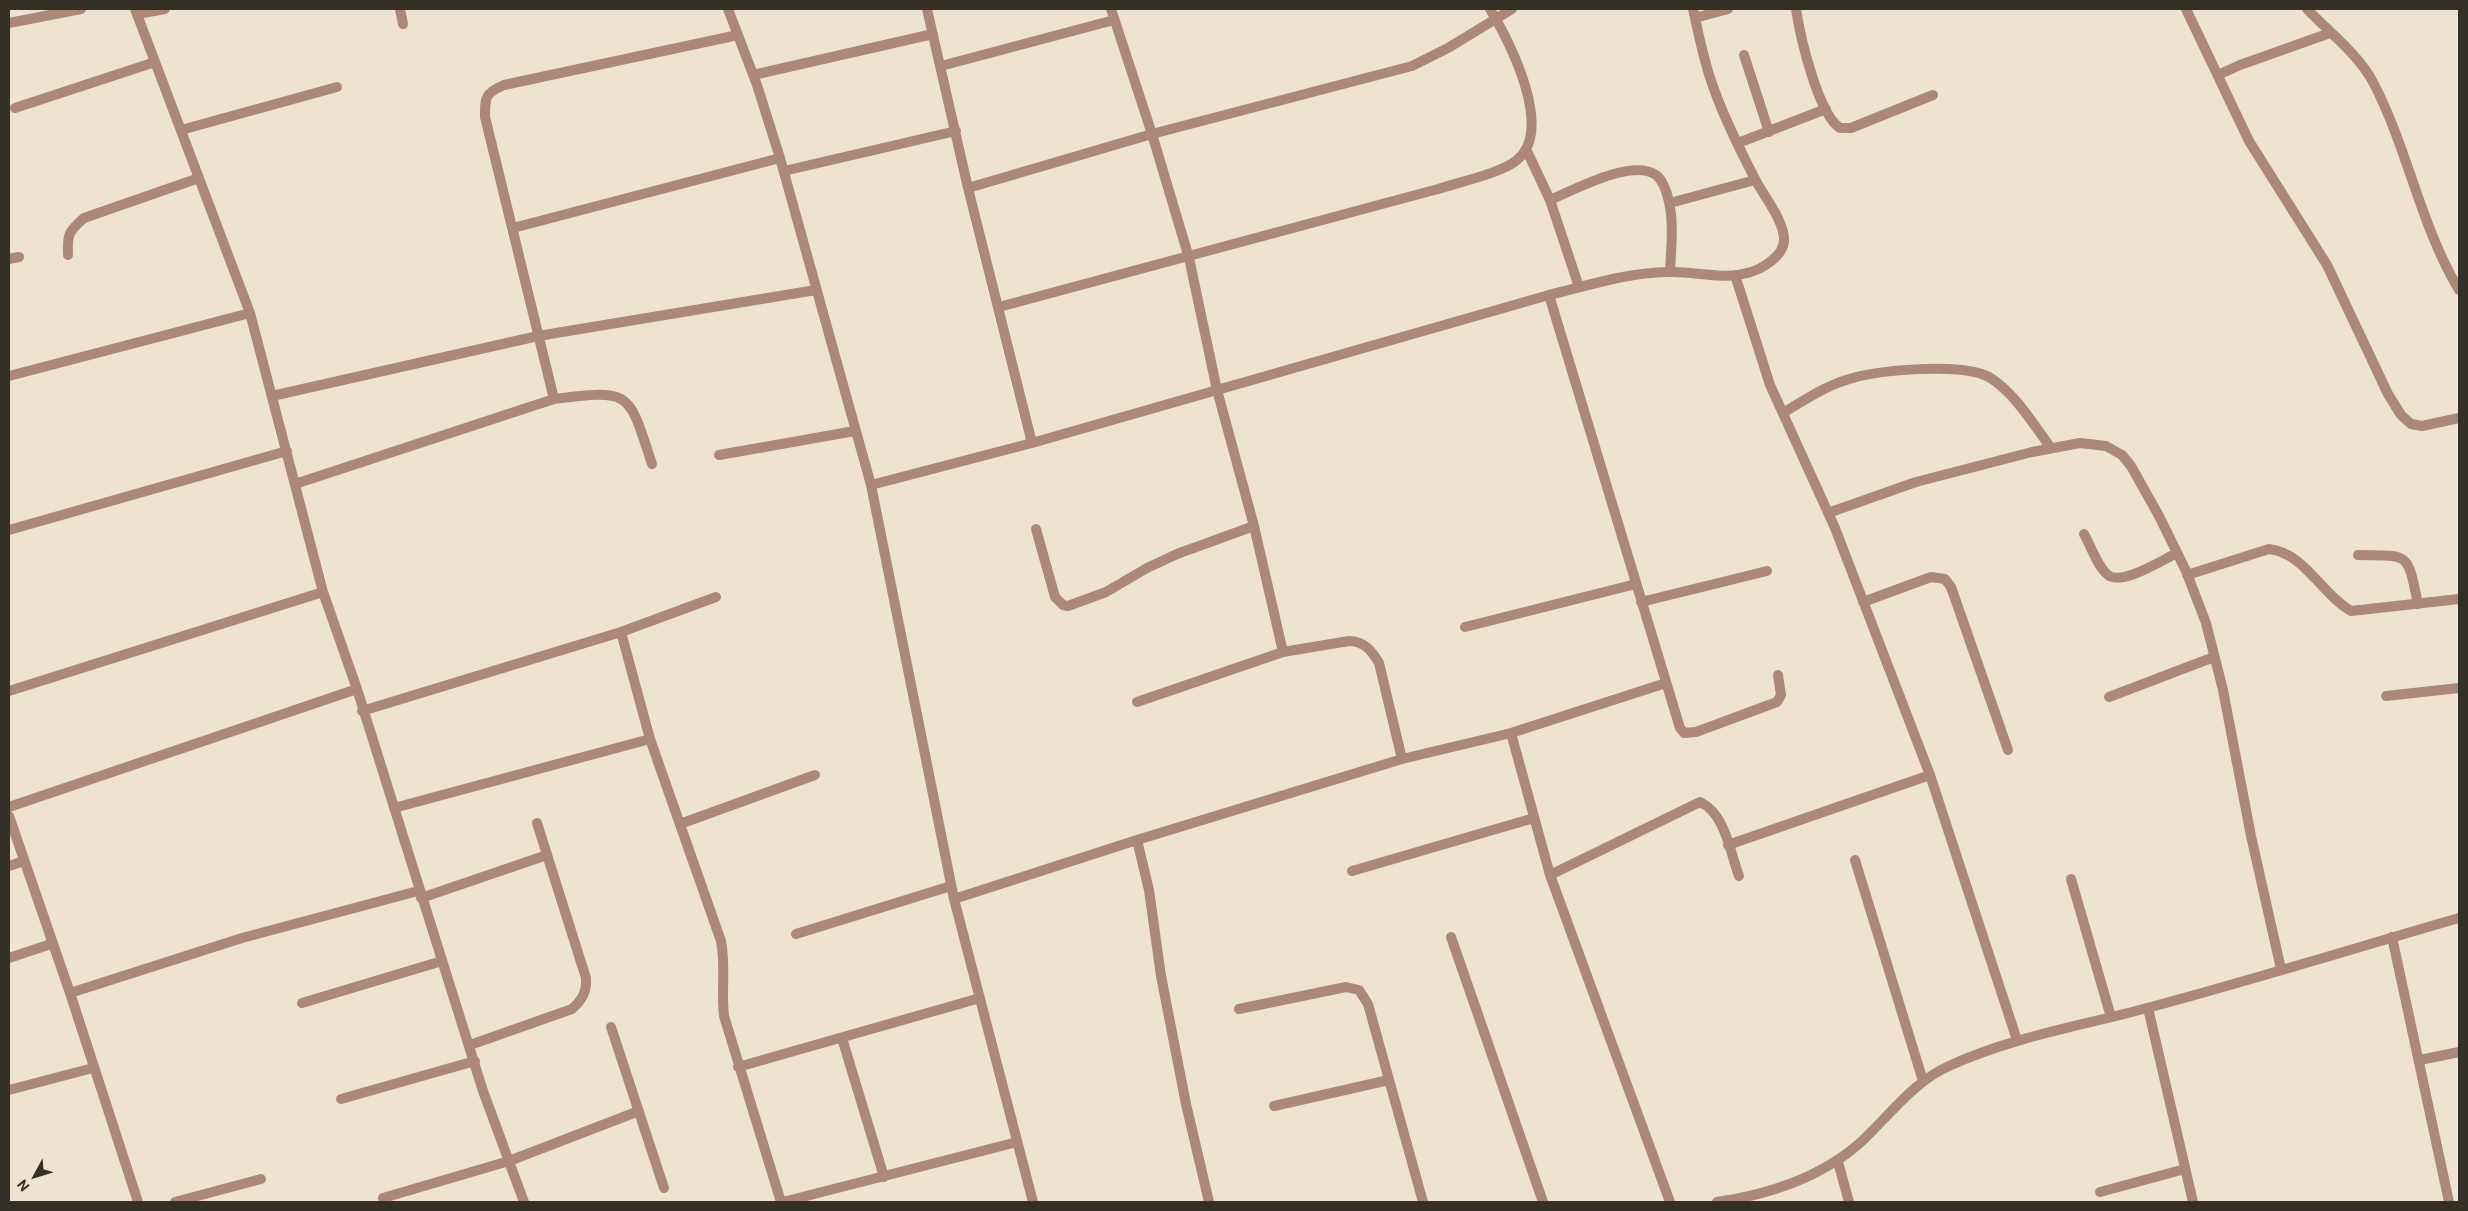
<!DOCTYPE html>
<html>
<head>
<meta charset="utf-8">
<style>
	body { margin:0 }
	#map { position:relative; width:2468px; height:1211px; overflow:hidden; background:#ede3cf; font-family:Roboto,sans-serif }
	canvas { display:block }
	.frame { position:absolute; inset:0; border:10px solid #343028; pointer-events:none }
	.north { position:absolute; left:10px; top:1151px; width:50px; height:50px; -webkit-text-stroke:4px #ede3cf; paint-order:stroke; rotate:231deg; font-size:14px; font-weight:700; line-height:20px; text-align:center; color:#343028 }
	.north::after { content:''; display:block; margin:auto; width:18px; height:22px; background:#343028; clip-path:polygon(50% 0,100% 100%,50% 72%,0 100%) }
</style>
</head>
<body>
<div id="map">
<canvas width="2468" height="1211"></canvas>
<div class="frame"></div>
<div class="north">N</div>
</div>
<script>
const g = document.querySelector('canvas').getContext('2d');
g.lineJoin = 'round';
function trace(path, color, width, dash) {
  g.strokeStyle = color;
  g.lineWidth = width;
  g.lineCap = dash ? 'butt' : 'round';
  g.setLineDash(dash || []);
  g.stroke(path);
}
trace(new Path2D(`
	M135,9l115,304 73,279 34,97 126,402 41,111
	M400,9l3,15
	M728,9l29,76 23,73 91,327 83,414 183,-59 265,-81 109,-26 155,-50
	M927,9l41,179 64,255
	M1111,9l41,125 37,124 28,132 37,136 29,126 66,-11c15,0 23,10 30,22l23,96
	M1796,9c4,27 22,105 44,119h11l82,-33
	M2186,9l63,132 78,124 61,129 13,21 10,9 11,2 37,-8
	M2307,9c22,23 51,45 66,73 35,67 47,143 86,208
	M137,14l28,-5
	M1695,18l33,-9
	M9,23l72,-14
	M1744,55l25,77
	M941,66l173,-46
	M753,75l180,-41
	M2218,75l22,-10 90,-32
	M15,108l140,-46
	M181,130l156,-43
	M1738,143l88,-34
	M1526,149l24,51 29,87
	M784,171l172,-40
	M968,188l184,-54 260,-68 36,-18 64,-39
	M1550,200c24,-10 82,-42 106,-25 8,6 11,18 13,27 5,22 2,48 1,70
	M1670,203l85,-23
	M513,228l267,-70
	M68,255c-1,-21 1,-24 16,-37l115,-40
	M9,259l10,-2
	M1735,275l35,110 65,143 95,247 87,265
	M1549,295c41,-10 76,-22 119,-23 25,-1 54,8 79,1 14,-3 37,-17 37,-33 1,-18 -21,-45 -29,-61 -15,-29 -30,-59 -41,-90 -10,-26 -15,-53 -21,-80
	M999,307l439,-118c21,-7 64,-16 79,-29 38,-31 -8,-119 -27,-151
	M9,376l241,-63
	M272,396l266,-60 278,-46
	M554,399c78,-10 74,-8 98,65
	M1783,413c20,-12 41,-26 63,-33 30,-10 115,-18 143,-3 26,16 44,47 62,71
	M719,455l136,-24
	M295,484l259,-85 -69,-282c0,-20 0,-24 19,-32l234,-50
	M871,485l161,-42 517,-148 131,433 4,5 12,-1 81,-30 4,-7 -3,-20
	M1828,513l88,-31 116,-30 48,-9 26,3 16,9 9,11 28,50 27,55 20,52 17,67 28,146 30,133
	M1036,529l19,68 8,8 5,1 38,-14 41,-24 30,-14 77,-28
	M9,530l278,-79
	M2084,534c7,12 13,32 24,41 14,11 54,-15 69,-22
	M2358,555c52,1 49,-4 60,49
	M2187,575l82,-26c36,4 52,45 82,62l108,-12
	M1641,602l126,-31
	M1863,602l68,-25 14,2 6,8 57,163
	M1465,627l171,-43
	M621,632l95,-35
	M9,691l314,-99
	M2386,696l73,-8
	M2109,697l105,-40
	M1137,702l146,-50
	M362,711l259,-79 29,107 71,202c5,25 0,50 3,75l57,186
	M1511,733l39,142 120,327
	M9,807l348,-118
	M394,808l256,-69
	M9,816l61,177 68,209
	M680,824l135,-49
	M1137,840l12,50 12,86 25,128 23,98
	M1728,845l202,-70
	M1855,860l68,221
	M9,866l15,-5
	M1352,871l182,-53
	M1550,875l150,-73c25,11 30,50 39,74
	M2071,879l40,138
	M421,898l126,-43
	M954,899l79,303
	M796,934l155,-48
	M1451,937l92,265
	M2392,937l57,265
	M9,958l42,-14
	M70,993l172,-55 176,-47
	M302,1003l140,-42
	M2148,1008l45,194
	M1239,1009l107,-22 13,3 9,14 55,198
	M611,1027l53,161
	M842,1038l42,139
	M470,1045l102,-36c10,-9 15,-17 14,-31l-49,-155
	M2420,1060l39,-8
	M738,1067l242,-69
	M9,1090l84,-22
	M341,1099l134,-38
	M1274,1106l115,-26
	M1838,1162l11,40
	M2100,1192l85,-23
	M383,1198l126,-37 130,-50
	M175,1202l86,-23
	M783,1202l234,-60`), '#ac8879', 10);
trace(new Path2D(`
	M1717,1202c51,-7 105,-25 144,-60 28,-26 52,-60 88,-76 63,-29 132,-40 198,-58 105,-28 208,-60 312,-90`), '#ac8879', 10);
</script>
</body>
</html>
